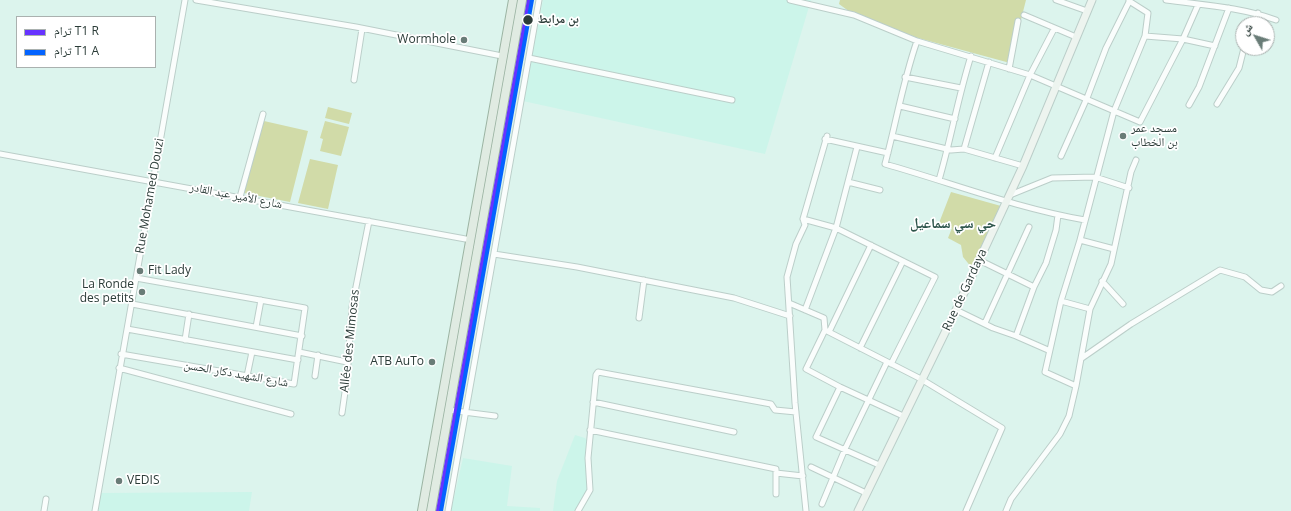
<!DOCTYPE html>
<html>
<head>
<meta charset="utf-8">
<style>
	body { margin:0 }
	#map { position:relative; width:1291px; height:511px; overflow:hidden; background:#dcf4ed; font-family:"Open Sans","Noto Naskh Arabic",sans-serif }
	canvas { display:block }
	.legend { position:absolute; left:16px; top:16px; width:140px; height:52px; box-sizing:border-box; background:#fff; border:1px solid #aab1af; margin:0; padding:5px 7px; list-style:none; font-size:12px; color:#2b3c38 }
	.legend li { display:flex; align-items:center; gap:8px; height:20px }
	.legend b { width:20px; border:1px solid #aab1af }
	.north { position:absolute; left:1235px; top:16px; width:40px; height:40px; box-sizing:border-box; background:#fff; border:1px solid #aab1af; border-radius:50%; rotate:309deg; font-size:11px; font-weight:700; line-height:16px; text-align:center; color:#2b3c38 }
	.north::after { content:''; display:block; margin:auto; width:14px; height:18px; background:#697c77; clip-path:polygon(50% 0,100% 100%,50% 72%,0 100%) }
</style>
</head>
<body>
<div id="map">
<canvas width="1291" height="511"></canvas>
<ul class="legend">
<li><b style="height:5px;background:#63f"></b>ترام T1 R</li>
<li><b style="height:5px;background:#0363ff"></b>ترام T1 A</li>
</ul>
<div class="north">ش</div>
</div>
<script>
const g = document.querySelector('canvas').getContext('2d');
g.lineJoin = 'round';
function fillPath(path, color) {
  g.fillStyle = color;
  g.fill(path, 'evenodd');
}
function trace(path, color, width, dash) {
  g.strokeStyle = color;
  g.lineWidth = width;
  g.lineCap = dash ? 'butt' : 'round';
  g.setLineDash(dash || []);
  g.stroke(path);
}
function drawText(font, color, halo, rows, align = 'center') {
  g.font = font + ' "Open Sans","Noto Naskh Arabic",sans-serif';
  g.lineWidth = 3.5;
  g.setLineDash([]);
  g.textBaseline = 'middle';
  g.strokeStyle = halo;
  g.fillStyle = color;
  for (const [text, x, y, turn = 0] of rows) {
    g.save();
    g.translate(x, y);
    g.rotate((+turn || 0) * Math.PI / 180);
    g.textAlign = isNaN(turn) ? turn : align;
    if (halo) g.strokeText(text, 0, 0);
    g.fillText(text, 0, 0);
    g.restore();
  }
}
fillPath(new Path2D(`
	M543,0h268l-46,154 -242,-53z
	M575,435l10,3 3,4 -3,20 4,16 -2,16 -12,17h-22l4,-30z
	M463,458l49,8 -5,40 33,2v3h-89z
	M252,492l-3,19h-151l2,-18z`), '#ccf5ea');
fillPath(new Path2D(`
	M840,0h186l-16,63 -92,-25 -64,-23 -15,-11z
	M328,107l24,6 -3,11 -24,-6z
	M264,121l44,10 -18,71 -46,-9z
	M325,121l24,6 -8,29 -21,-5 3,-12 -3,-1z
	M310,159l28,6 -10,44 -30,-6z
	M951,192l50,14 -29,62 -9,-11 -2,-12 -13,-7 4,-10 -13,-5z`), '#d1dba8');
const street = new Path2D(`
	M196,0l160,27 146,29
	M790,0l64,15 63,26 113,34 110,47 43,-83 15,-34
	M1056,0l31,11
	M1166,0c37,5 75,7 110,20
	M1129,1l19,12 -3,23 38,3 32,7
	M1024,15l52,22
	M1253,24l5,-11
	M917,41c-14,40 -21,82 -32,123 67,19 131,44 200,56
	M529,58l203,42
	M1009,69l9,-48
	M905,77l56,11
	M354,80l8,-51
	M1217,104l22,-36 5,-20
	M1189,105l10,-18 30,-79
	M900,106l55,13
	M827,136l-24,83 33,9 99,49 -44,87
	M892,136l59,14 13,-1 59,17
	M825,139l63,14
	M964,149l25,-87
	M0,154l471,86
	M1061,156l26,-58 19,-50 24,-48
	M995,158l35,-83 24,-46
	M939,180c12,-41 19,-83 32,-124
	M848,182l32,8
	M1010,195l42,-17 43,-1 34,11
	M240,197l23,-83
	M803,219l2,6 -9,19 -9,33 8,126 11,108
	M1080,240l34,9
	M494,254l83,13 157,31 56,18
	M979,260l55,27
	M1102,281l21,23
	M1061,301l29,8
	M789,303l35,15 1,12 -19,39 34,18 63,29
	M132,304l170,32
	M805,310l31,-82 21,-81
	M956,310l37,18 23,8 32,14
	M639,318l5,-38
	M985,323l44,-96
	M256,327l5,-27
	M127,329l171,31
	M825,330l96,49 81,49 -36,83
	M829,332l42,-87
	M1016,336l18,-49 12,-24 10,-33 2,-15
	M185,340l4,-26
	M860,348l43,-87
	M299,352l48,10
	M121,354l173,30 11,-76 -169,-30
	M1082,358l49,-34 89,-54 25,7 16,13 11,2 9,-6
	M119,368l172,46
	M247,376l5,-24
	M315,376l3,-21
	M1076,386l-31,-14 16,-71 19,-61 34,-129 31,-75
	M840,387l-24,50 63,28
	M593,402l141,30
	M448,410l47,6
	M342,413l5,-35 5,-71 17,-86
	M590,430l186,39v25
	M811,467l55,26
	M776,473l27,3
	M822,504l23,-55 42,-87
	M44,511l2,-12
	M95,511l90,-511
	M448,511l91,-511
	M578,511l12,-21 -2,-32 8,-83 2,-3 173,32 4,6 21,2
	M1006,511l5,-12 49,-65 9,-18 7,-30 14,-77 21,-45 20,-92 5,-12`);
const secondary = new Path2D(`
	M858,511l98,-201 67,-144 69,-166`);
const primary = new Path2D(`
	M422,511l91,-511
	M431,511l91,-511`);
trace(street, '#bbcec9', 7);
trace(secondary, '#bbcec9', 9);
trace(primary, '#9cb4a3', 10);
trace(street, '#fafdfc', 5);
trace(secondary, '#edf4ef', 7);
trace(primary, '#e0ebe2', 8);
trace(new Path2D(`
	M438,511l91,-511`), '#63f', 4);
trace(new Path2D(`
	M441,511l91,-511`), '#0363ff', 4);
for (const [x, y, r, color] of [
	[528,20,5.5,"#2b3c38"],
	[464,40,4,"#697c77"],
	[1123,136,4,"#697c77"],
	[140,271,4,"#697c77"],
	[142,292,4,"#697c77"],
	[432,362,4,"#697c77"],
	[119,481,4,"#697c77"]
]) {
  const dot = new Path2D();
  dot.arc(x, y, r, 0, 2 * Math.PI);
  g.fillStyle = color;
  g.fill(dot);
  trace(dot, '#fff', 1.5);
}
drawText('bold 12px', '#2b3c38', '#fff', [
	["بن مرابط",538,20]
], 'left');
drawText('12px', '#2b3c38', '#fff', [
	["Wormhole",456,40],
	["مسجد عمر",1131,129,"left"],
	["بن الخطاب",1131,143,"left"],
	["Fit Lady",148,271,"left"],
	["La Ronde",134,285],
	["des petits",134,299],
	["ATB AuTo",424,362],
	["VEDIS",127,481,"left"]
], 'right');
drawText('12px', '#2b3c38', '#fff', [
	["Rue Mohamed Douzi",150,196,-80],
	["شارع الأمير عبد القادر",236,196,11],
	["Rue de Gardaya",965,290,-65],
	["Allée des Mimosas",350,341,-84],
	["شارع الشهيد دكار الحسن",236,374,10]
]);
drawText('bold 14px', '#2c544a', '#fff', [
	["حي سي سماعيل",953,224]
]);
</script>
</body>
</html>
